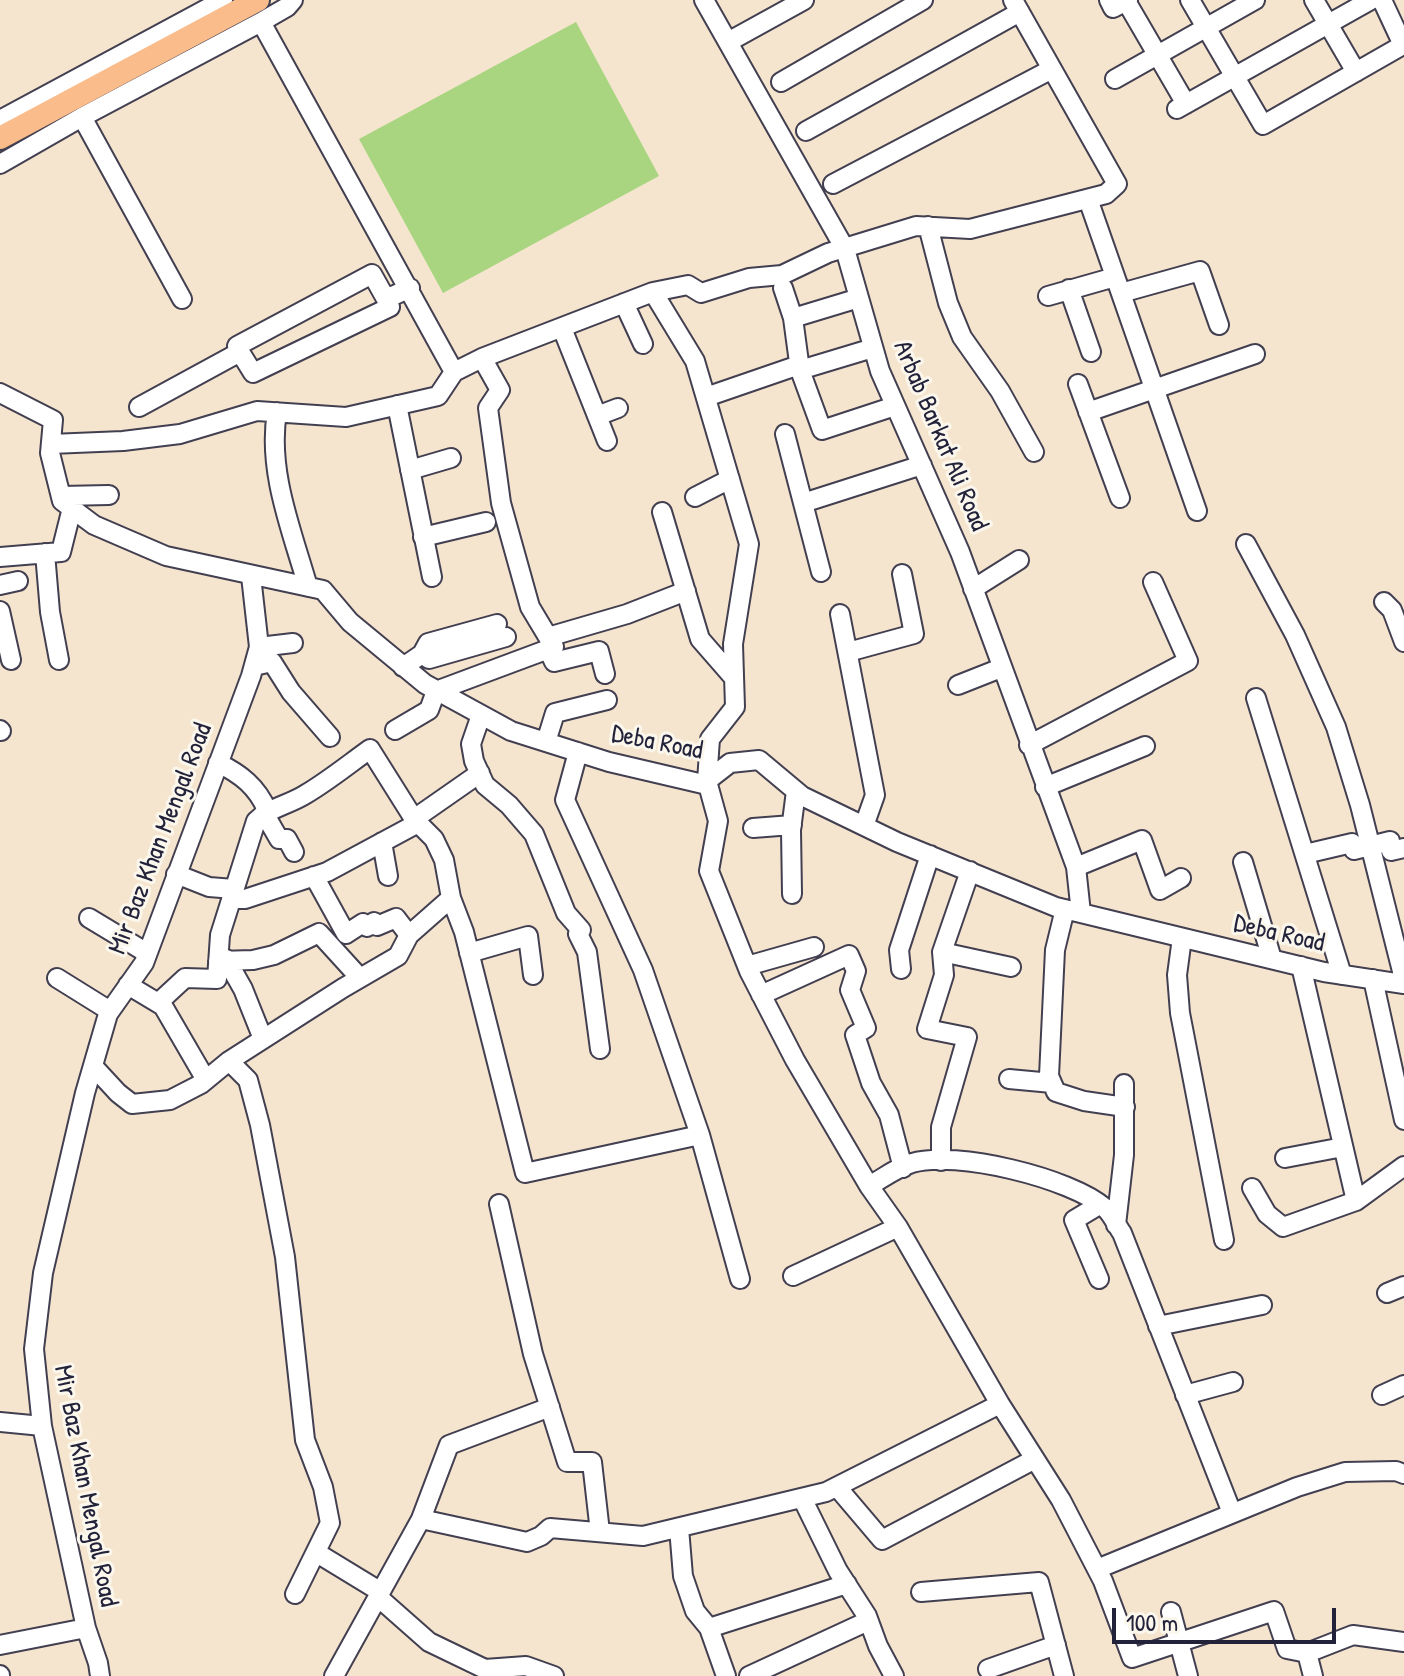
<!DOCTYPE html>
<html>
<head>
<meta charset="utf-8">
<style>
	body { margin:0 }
	#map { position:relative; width:1404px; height:1676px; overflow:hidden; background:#f6e5ce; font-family:"Patrick Hand",sans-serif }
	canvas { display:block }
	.scale { position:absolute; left:1112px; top:1608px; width:224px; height:36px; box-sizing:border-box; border:4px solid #22223b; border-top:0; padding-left:10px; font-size:24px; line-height:28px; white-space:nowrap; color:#22223b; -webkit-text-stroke:6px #fbf7ec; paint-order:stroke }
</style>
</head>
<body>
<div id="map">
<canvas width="1404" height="1676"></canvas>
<div class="scale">100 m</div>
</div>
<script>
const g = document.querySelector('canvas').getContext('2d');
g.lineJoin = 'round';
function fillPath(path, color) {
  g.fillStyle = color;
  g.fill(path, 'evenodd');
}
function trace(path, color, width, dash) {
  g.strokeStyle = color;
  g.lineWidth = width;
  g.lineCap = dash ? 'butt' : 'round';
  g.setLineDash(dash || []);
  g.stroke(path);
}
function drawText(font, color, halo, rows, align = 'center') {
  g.font = font + ' "Patrick Hand",sans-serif';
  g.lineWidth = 6;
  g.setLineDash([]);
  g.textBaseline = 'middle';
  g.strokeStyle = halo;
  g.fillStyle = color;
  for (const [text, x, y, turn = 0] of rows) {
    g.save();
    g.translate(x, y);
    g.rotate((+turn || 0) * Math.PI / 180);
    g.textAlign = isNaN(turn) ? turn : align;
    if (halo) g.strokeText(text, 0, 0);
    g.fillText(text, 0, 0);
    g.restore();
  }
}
fillPath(new Path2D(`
	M576,22l83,154 -216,117 -84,-154z`), '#a9d581');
const minor = new Path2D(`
	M704,0l141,249 35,122 80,181 116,315 5,46
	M1109,0l4,8 15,-8
	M1190,0l73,125 140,-80 -21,-45
	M1314,0l42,72
	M1126,1l60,103
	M261,22l193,350
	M728,42l76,-42
	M1115,79l140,-79
	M781,82l142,-82
	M1177,109l194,-109
	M82,117l100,182
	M0,120l223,-120
	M806,131l214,-119
	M0,164l82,-47 179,-95 26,-15 6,-7
	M833,184l219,-115
	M1088,199l109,312
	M928,226l20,77 14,34 38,54 34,61
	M783,288l10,30 7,52 22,60 73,-24
	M1069,289l22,63
	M653,292l35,-7 13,8 48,-15 33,-3 46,-22 88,-27 54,3 136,-35 11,-10 -104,-184
	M1121,293l79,-22 19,54
	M1048,296l67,-19
	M624,303l19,41
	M793,318l66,-20
	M562,328l45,113
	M240,352l-3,-6 135,-72 14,25
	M800,370l73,-22
	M1078,384l42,114
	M0,393l53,27 -3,33 12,48 32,24 72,31 157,34 27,32 75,62 86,47 98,31 94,22 27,-21 29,-3 43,36 95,46 159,65 268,65 80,12
	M706,397l93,-32
	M397,405l35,172
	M139,407l101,-55 13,21 137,-66 -4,-8 24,-11
	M277,412c-10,59 15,119 31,175
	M1088,412l167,-58
	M597,416l21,-8
	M785,434l36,138
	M51,444l72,-3 57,-7 77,-23 89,6 92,-21 16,-24 28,-14 171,-66 42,69 54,183 -16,100 2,63 -25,32 -3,42 11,40 -9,50 40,100 46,89 74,126 29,41 102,177 61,96 42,81 29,77 142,-47 13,38 20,4 46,-18 51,7
	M410,470l41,-12
	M61,496l48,-1
	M695,497l35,-18
	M803,503l119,-38
	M662,512l38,127 34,39
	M423,537l63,-15
	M1246,544l49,91 41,92 24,78 44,174
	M45,553l5,59 9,48
	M0,557l61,-5 11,-44
	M0,585l18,-4
	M973,589l46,-29
	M1384,602l8,8 12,32
	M0,611l11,49
	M840,614l35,181 -11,31
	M548,637l79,-23 59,-23
	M259,647l34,-4
	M548,649l6,13 45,-11 6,23
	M848,652l66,-18 -12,-60
	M422,654l6,-11 69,-19
	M254,666l18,-4 19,30 39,45
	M403,667l19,-13 7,5 77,-22
	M958,685l43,-17
	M1256,698l86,277
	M481,715l-10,29 3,17 11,24 24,20 25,29 32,79 15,17 -3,4 9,18 13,97
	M0,730l1,1
	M395,730l34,-20 7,-19 118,-44 -24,-40 -29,-104 -13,-95 12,-18 -18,-32
	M546,742l9,-29 52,-13
	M1029,745l159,-84 -35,-79
	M578,752l-13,48 78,170 57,165 40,144
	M218,763c23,11 39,24 49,47
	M1045,787l100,-41
	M264,813l15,26h8l7,13
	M414,819l66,-46
	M753,828l39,-3
	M382,842l6,34
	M1305,854l47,-11 2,7 36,-9 1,10 13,-3
	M1243,862l29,97
	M1076,867l66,-27 18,50 21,-12
	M176,874l33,13 25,2
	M314,876l32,58 17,-11 4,4 7,-5 3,4 19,-8 13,17
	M792,894l-1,-64 5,-39
	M231,899h14l82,-27 91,-49
	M1065,909l-10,41 -6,126 7,16 28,9 41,6
	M89,918l58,35
	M1182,938l-5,37 3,38 44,227
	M942,952l69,15
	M469,953l59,-17 5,39
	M226,959l17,30 20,50
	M218,961l35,-1 21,-5 45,-22 41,45
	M747,966l67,-19
	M1301,966l55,235
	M901,969l-2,-19 31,-95
	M57,978l53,33
	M1373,979l31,141
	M128,985l35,21 43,74
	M761,995l88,-40 7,16 -6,19 16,38 -11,7 16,48 18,32 14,53
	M158,1003l27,-25 32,1 3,-44 36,-114c14,-14 33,-16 50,-27 22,-13 43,-30 64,-45l44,70 20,20 10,21 7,38 13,34 61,241 175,-38
	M229,1061l19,19 12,45 25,132 20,183 18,47 7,36 -35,71
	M93,1066l25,27 14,11 38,-4 31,-16 28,-23 114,-73 55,-32 11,-21 42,-37
	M1009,1079l43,4
	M1285,1158l58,-11
	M941,1161v-34l26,-90 -40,-8 17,-54 -2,-23 28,-81
	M869,1186c13,-7 28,-19 43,-23 43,-13 159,15 193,45 7,6 12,18 17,25l110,280
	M1252,1188l15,26 16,13 73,-26 48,-35
	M499,1204l34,150 34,108h25l8,70
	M1116,1225l8,-70v-71
	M793,1276l105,-49
	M1099,1279l-25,-59 25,-15
	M1387,1293l17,-7
	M1158,1326l104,-21
	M1185,1395l48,-13
	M1382,1395l22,-10
	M0,1422l42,4
	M837,1487l45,53 153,-81
	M802,1498l36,73 29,45 11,30 16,30
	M421,1519l106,23 14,-6 9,-8 93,8 183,-44 174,-88
	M679,1528l4,48 12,35 14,17 17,48
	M317,1553l64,39
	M1097,1569l200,-82 48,-15 51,-1 8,3
	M921,1592l118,-10 25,94
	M378,1597l51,45 56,27 41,-3 28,10
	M1171,1612l17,64
	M709,1628l138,-44
	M0,1645l86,-17
	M1307,1653l6,23
	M988,1669l68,-24
	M0,1675v1
	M100,1676l-2,-13 -12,-35 -44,-202 -8,-77 9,-76 42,-180 23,-79 36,-51 107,-287 8,-29 -8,-71
	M334,1676l87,-157 28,-74 101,-38
	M749,1676l119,-55`);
const major = new Path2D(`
	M0,138l258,-138`);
trace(minor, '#423f51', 22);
trace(major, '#423f51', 26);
trace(minor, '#fff', 18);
trace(major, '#f9bc8a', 22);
drawText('26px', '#22223b', '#fbf7ec', [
	["Arbab Barkat Ali Road",940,436,67],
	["Deba Road",657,743,11],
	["Mir Baz Khan Mengal Road",161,839,-69],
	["Deba Road",1279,934,13],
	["Mir Baz Khan Mengal Road",85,1486,79]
]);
</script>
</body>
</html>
